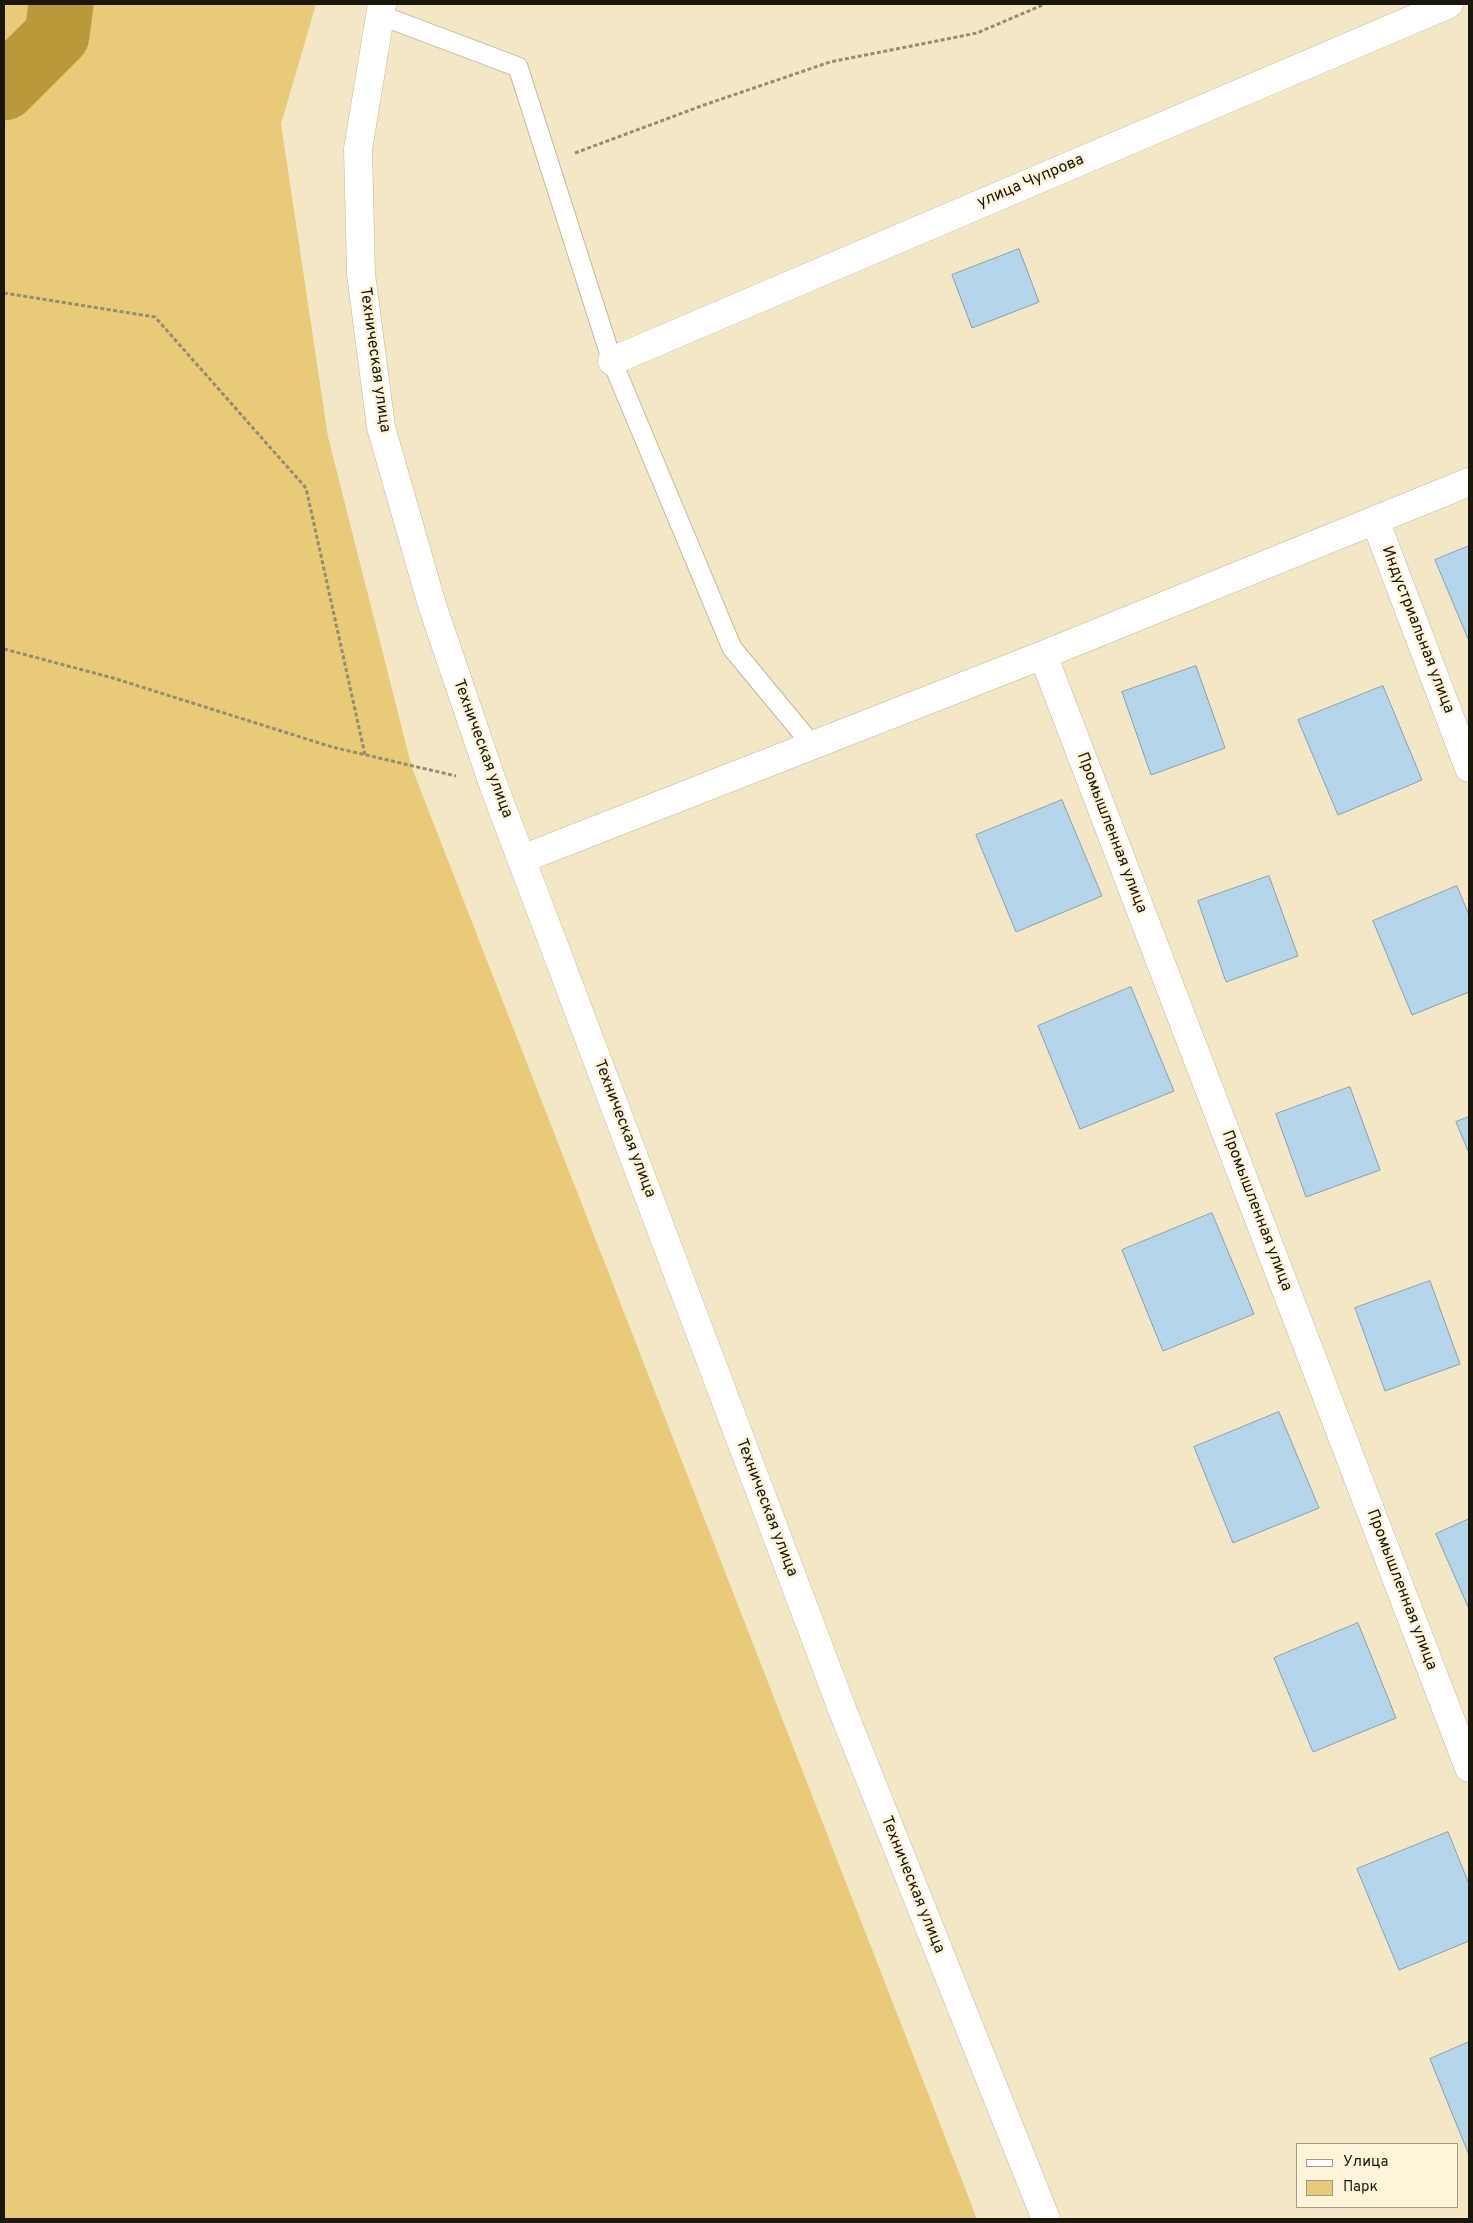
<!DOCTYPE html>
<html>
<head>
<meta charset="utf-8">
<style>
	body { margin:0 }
	#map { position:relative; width:1473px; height:2223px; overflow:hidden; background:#f3e7c5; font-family:Overpass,sans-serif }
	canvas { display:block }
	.frame { position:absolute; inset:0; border:5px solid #1b160a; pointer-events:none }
	.legend { position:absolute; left:1296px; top:2143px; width:162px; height:65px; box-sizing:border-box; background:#fef4d9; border:1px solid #a39b86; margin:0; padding:6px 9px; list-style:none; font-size:15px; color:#1b160a }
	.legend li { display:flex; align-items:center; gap:10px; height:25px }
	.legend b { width:25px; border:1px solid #a39b86 }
</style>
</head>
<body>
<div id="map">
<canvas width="1473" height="2223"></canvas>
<div class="frame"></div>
<ul class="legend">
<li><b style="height:6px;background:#fff"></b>Улица</li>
<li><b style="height:14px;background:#e8ca78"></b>Парк</li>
</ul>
</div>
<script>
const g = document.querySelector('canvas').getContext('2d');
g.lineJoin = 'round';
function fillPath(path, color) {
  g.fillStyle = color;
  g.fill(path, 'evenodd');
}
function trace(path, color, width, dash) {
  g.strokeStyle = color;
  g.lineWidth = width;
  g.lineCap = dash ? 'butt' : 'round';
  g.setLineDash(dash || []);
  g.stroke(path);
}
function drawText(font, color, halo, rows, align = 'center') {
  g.font = font + ' Overpass,sans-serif';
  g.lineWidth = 5;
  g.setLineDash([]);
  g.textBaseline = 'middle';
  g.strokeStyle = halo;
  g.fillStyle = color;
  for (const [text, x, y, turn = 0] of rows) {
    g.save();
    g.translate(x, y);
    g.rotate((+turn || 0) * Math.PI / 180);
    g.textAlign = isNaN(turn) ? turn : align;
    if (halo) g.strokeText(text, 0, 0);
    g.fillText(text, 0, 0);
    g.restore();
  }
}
fillPath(new Path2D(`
	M4,4h312l-35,120 47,313 84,331 565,1451h-973z`), '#e8ca78');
trace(new Path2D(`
	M4,88l53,-53 4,-31`), '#b99939', 65);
const building = new Path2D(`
	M1019,249l20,53 -67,26 -20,-53z
	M1469,546v95l-34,-81z
	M1196,666l29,82 -74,27 -29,-83z
	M1383,686l39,94 -84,35 -40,-95z
	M1062,800l40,96 -86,36 -40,-97z
	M1269,876l29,80 -72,26 -28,-81z
	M1457,886l12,29v77l-57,23 -39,-94z
	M1131,987l43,104 -94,38 -42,-103z
	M1350,1087l30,83 -74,27 -30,-83z
	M1469,1117v36l-13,-31z
	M1212,1213l42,101 -91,37 -41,-101z
	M1430,1281l30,83 -75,27 -30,-83z
	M1279,1412l40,96 -86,35 -39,-96z
	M1469,1519v90l-33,-75z
	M1358,1623l38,95 -83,34 -39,-94z
	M1448,1832l21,52v57l-70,29 -42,-101z
	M1469,2042v113l-39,-96z`);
fillPath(building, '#b5d5eb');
trace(building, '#82a0b5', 1);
const service = new Path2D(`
	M380,15l138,52 94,294 120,287 81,98`);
const minor = new Path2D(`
	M612,361l837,-357
	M1375,520l94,248
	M1043,655l426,1113
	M522,859l521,-204 426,-173`);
const primary = new Path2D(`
	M382,4l-24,145 3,125 20,153 51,178 61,179 351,930 202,505`);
trace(service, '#c3b797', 21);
trace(minor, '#c3b797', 29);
trace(primary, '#c3b797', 29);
trace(new Path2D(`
	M575,153l129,-48 126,-43 147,-29 68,-29
	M4,293l151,24 151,171 59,267
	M4,649l109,29 219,69 124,29`), '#948b73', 3, [4, 2.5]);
trace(service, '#fff', 19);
trace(minor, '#fff', 28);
trace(primary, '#fff', 28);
drawText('16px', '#1b160a', '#fef4d9', [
	["улица Чупрова",1031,182,-23],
	["Техническая улица",374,360,82],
	["Индустриальная улица",1417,630,69],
	["Техническая улица",482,749,70],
	["Промышленная улица",1111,833,69],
	["Техническая улица",624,1129,69],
	["Промышленная улица",1256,1211,69],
	["Техническая улица",766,1508,69],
	["Промышленная улица",1401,1590,69],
	["Техническая улица",912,1885,68]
]);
</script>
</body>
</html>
